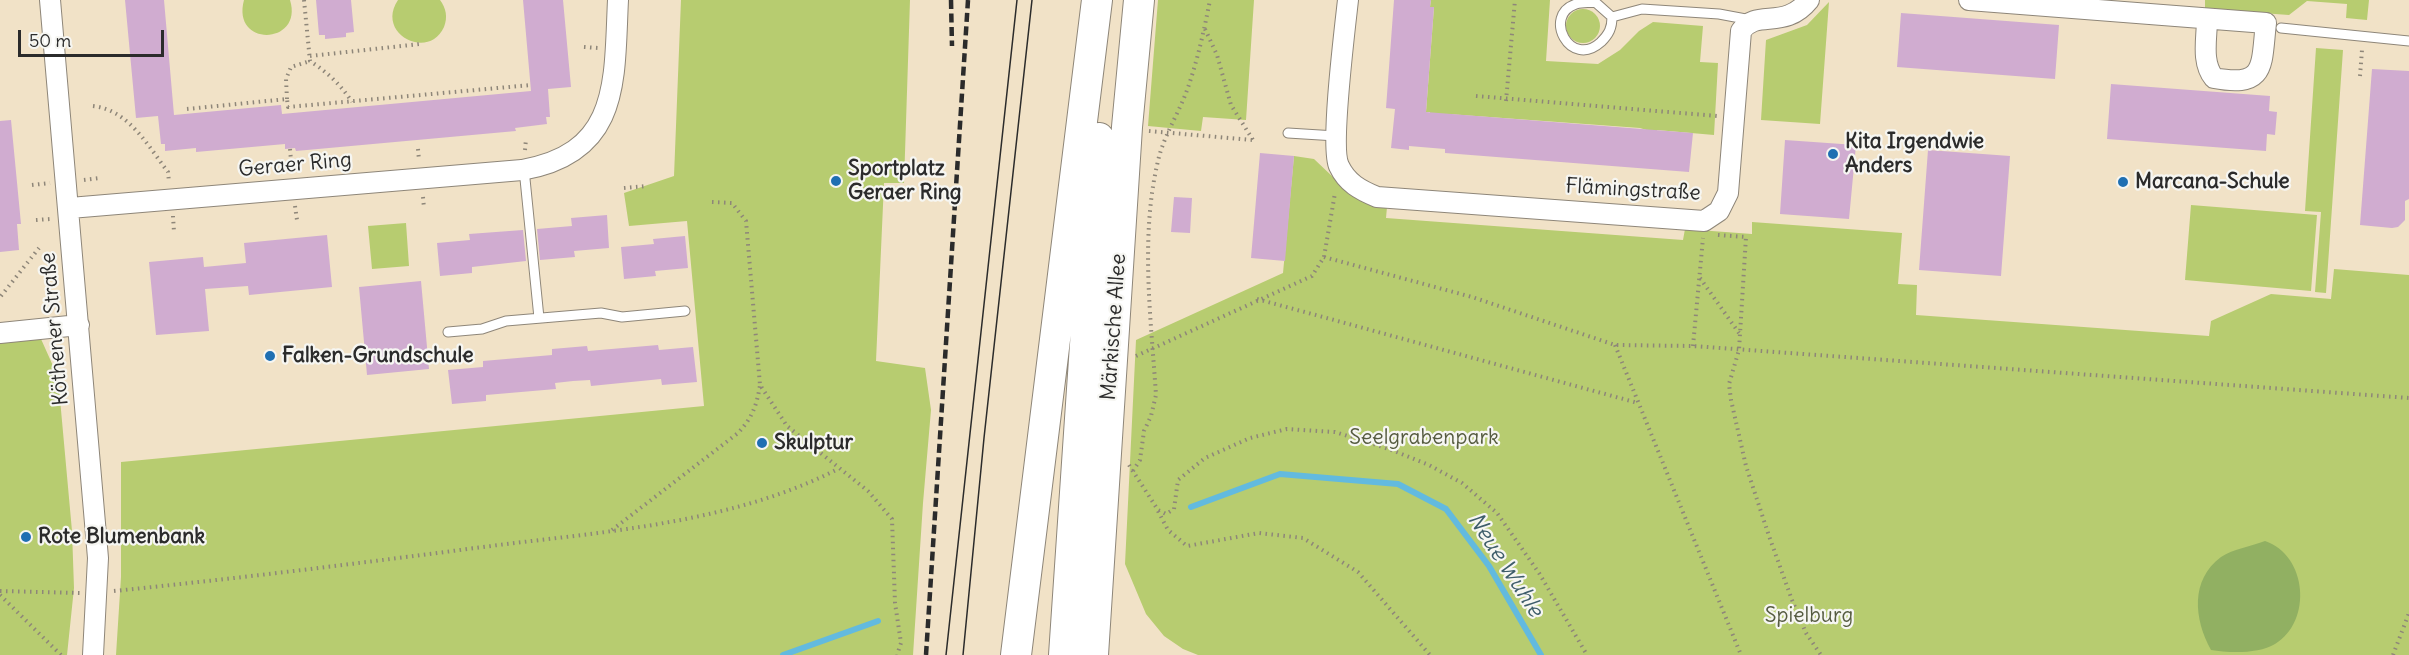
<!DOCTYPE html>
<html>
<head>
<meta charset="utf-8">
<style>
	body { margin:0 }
	#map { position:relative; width:2409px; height:655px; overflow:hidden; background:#f1e2c7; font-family:Delius,sans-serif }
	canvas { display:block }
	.scale { position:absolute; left:18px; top:30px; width:146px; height:27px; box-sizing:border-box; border:3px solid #2b2b2b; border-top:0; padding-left:8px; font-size:18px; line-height:21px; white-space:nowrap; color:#2b2b2b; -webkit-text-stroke:4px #f6f6f2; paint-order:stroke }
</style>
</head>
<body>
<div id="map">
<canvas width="2409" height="655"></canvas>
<div class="scale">50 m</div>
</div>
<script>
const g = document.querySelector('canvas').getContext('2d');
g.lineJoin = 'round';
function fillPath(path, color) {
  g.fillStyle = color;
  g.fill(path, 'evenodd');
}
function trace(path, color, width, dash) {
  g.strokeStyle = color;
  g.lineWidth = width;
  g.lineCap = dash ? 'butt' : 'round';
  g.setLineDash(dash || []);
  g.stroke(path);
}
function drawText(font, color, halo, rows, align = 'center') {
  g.font = font + ' Delius,sans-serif';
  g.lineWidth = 4.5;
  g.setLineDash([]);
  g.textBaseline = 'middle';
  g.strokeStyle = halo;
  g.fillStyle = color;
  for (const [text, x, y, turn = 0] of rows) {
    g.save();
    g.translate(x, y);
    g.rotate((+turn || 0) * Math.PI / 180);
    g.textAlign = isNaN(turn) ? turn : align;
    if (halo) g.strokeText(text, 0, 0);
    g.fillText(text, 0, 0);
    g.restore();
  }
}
fillPath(new Path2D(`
	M244,0h46c14,45 -59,48 -46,0z
	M398,0h42c6,8 8,17 4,27 -15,34 -69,7 -46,-27z
	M681,0h229l-6,183h-20l-8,178 49,7 6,42 -8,93 -10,152h-797l5,-78v-115l583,-56 -17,-185 -58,5 -5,-33 50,-17z
	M1158,0h96l-8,120 -43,-3 -2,14 -53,-5z
	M1431,0h119l-4,61 52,3 22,-14 19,-19 14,-9 50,4 -3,36 18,1 -4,72 -57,-5 -1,3 -16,-5 -192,-14 -18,5v-7h-4l8,-105h-4z
	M2205,0h164l-2,20 -21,-2 1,-14 -40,-3 -18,14 -84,-6z
	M1829,2l-9,122 -59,-4 5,-80 41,-15z
	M1566 26a17 17 0 1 1 34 0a17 17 0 1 1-34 0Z
	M2316,48l27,2 -17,243 -11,-1 6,-80 -16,-1z
	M1294,156l20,3 39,37 11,6 23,5 -1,11 297,22 2,-11 67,5v-12l150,11 -4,51 19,1 -1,30 293,21 2,-15 60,-27 60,5 3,-30 75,6v380h-1211l-15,-6 -19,-13 -18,-22 -21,-50 11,-224 147,-67z
	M2191,205l126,10 -6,76 -126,-11z
	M406,223l3,43 -37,3 -4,-43z
	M41,339l17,38 14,154 2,57 -7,67h-67v-314z`), '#b7cc70');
fillPath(new Path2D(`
	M2265,541c42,14 48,80 10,103 -16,10 -46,9 -64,6 -17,-31 -21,-70 10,-93 12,-8 31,-11 44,-16z`), '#91b062');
trace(new Path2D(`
	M1191,507l89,-33 118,10 48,25 43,57 52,89
	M783,655l95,-34`), '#62badf', 6);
fillPath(new Path2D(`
	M125,0h39l10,115 107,-10 1,9 249,-23 -8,-91h40l8,87 -23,2 2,28h-4l1,7 -32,4 1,3 -220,20 -1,-3 -10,1v-5l-89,8v-4l-31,3v-7h-4l-3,-28 -22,2z
	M316,0h35l3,32 -8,1v4l-21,2v-4h-6z
	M1394,0h37l-1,7h4l-8,105 267,21 -4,39 -244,-19v-4l-36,-3v4l-18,-2 4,-39 -9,-1z
	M1901,13l158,12 -4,54 -158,-12z
	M2372,69l37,2v128l-4,2v19l-7,7 -6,1 -32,-3z
	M2111,84l159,12 -1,15 8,1 -2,23 -8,-1 -1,17 -159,-12z
	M11,120l10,104h-4l2,26 -19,2v-131z
	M1785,140l71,5 -7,74 -69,-5z
	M1928,150l82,6 -9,120 -82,-6z
	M1260,153l34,3 -9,105 -34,-3z
	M1174,197l18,1 -2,35 -19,-1z
	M607,215l2,33 -35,3 1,6 -35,3 -3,-31 35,-3 -1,-8z
	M523,230l3,31 -54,6v6l-32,3 -3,-33 33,-3 -1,-6z
	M327,235l5,52 -83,8 -1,-9 -43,3 4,42 -53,4 -7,-73 54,-5 1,10 42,-4 -2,-20z
	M685,236l3,32 -33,3 1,5 -32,3 -3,-32 33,-3 -1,-5z
	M421,281l8,88 -62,6 -8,-88z
	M658,345l1,5 34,-3 4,35 -35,3 -1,-6 -70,7 -1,-6 -17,1 -18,2 1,6 -70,6v6l-34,3 -4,-34 35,-3v-6l69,-6v-6l35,-3 1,5z`), '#d0acd0');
const service = new Path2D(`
	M1595,2l17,15c0,11 -3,17 -11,25 -31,28 -59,-27 -25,-38 6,-2 13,-1 19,-2z
	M1612,17l30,-8 77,5 32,6
	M2281,28l128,13
	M1288,133l48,3
	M524,169l15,149
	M448,332l34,-3 24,-8 95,-8 21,4 63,-6`);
const minor = new Path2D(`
	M50,0l48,558 -5,97
	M1348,0c-3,27 -18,148 -9,166 8,17 21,24 38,31l327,24 15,-10 9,-18 13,-162c16,-23 43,0 68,-31
	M1969,0l297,23c-5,42 1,65 -52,55 -13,-16 -7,-40 -7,-59
	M70,208l452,-38c99,-17 92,-90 96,-170
	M0,333l79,-8`);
const primary = new Path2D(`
	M1016,655l81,-655
	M1064,655l35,-517
	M1093,655l34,-528 12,-127`);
trace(service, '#8e8679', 11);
trace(minor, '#8e8679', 22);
trace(primary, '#8e8679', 32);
trace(new Path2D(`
	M304,0l6,61c17,11 31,24 42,41
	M1205,29l12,26 14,50 22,35
	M584,47l14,1
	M310,56l110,-12
	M2360,76l2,-26
	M1476,96l241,20
	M287,99l-1,-20 5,-12 19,-6
	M1506,101l9,-101
	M93,106c36,4 55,40 75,66l1,10
	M187,109l100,-10 1,8 243,-22
	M1149,131l103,9
	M290,149l2,23
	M418,149l1,11
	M525,150l1,-11
	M84,180l16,-2
	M32,185l18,-2
	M624,188l23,-2
	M423,197l1,11
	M712,202l20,1 14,18 14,164 27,41 81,65 24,28 3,84 6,40 -4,12
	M295,206l2,14
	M173,216l1,16
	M36,220l14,-1
	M1718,235l28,2 -7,113 -10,34 2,16 15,66 23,70 23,64 14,33 15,22
	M1324,257l148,40 143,48 78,1 716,52
	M1700,278l39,55
	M1,296l38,-48
	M1257,299l381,104
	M1615,345l126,310
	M1693,346l10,-108
	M1136,356l176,-80 12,-19 11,-64
	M1129,465l29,45 8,4 8,-5 4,-29 27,-22 45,-20 37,-9 48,3 54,17 40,16 33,18 35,30 42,60 48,82
	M1133,471l7,-11 4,-29 7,-15 5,-21c-5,-76 -16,-159 2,-234 5,-23 19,-45 28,-68 11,-30 18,-62 24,-93
	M1158,511l10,19 19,16 72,-13 44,5 55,34 72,83
	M612,530l126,-97c14,-15 19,-28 22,-48
	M0,591l80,2
	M114,591c128,-13 256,-29 384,-46 114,-14 236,-23 340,-76
	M0,595l61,60
	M2393,655l16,-42`), '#8e8679', 4, [1.5, 4.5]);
trace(service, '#fff', 9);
trace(minor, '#fff', 20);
trace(primary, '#fff', 30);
trace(new Path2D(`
	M946,655l71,-655
	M963,655l21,-217 48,-438`), '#2b2b2b', 1.5);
trace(new Path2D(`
	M951,0l1,46
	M926,655l42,-655`), '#2b2b2b', 4.5, [9, 4.5]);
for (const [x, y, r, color] of [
	[1833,154,6,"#1f6fb2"],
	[836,181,6,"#1f6fb2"],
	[2123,182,6,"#1f6fb2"],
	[270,356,6,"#1f6fb2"],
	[762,443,6,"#1f6fb2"],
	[26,537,6,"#1f6fb2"]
]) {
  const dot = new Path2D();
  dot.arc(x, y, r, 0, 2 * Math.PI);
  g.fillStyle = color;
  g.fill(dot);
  trace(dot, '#f6f6f2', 2);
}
drawText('bold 21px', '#2b2b2b', '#f6f6f2', [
	["Kita Irgendwie",1845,142],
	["Anders",1845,166],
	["Sportplatz",848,169],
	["Geraer Ring",848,193],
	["Marcana-Schule",2135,182],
	["Falken-Grundschule",282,356],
	["Skulptur",774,443],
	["Rote Blumenbank",38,537]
], 'left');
drawText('21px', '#2b2b2b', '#f6f6f2', [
	["Geraer Ring",295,165,-5],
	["Flämingstraße",1633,190,3],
	["Märkische Allee",1114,327,-86],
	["Köthener Straße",55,329,-95]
]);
drawText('21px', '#555b40', '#f6f6f2', [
	["Seelgrabenpark",1424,438],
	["Spielburg",1809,616]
]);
drawText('italic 22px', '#3e5d6a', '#f6f6f2', [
	["Neue Wuhle",1505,565,57]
]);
</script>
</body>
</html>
